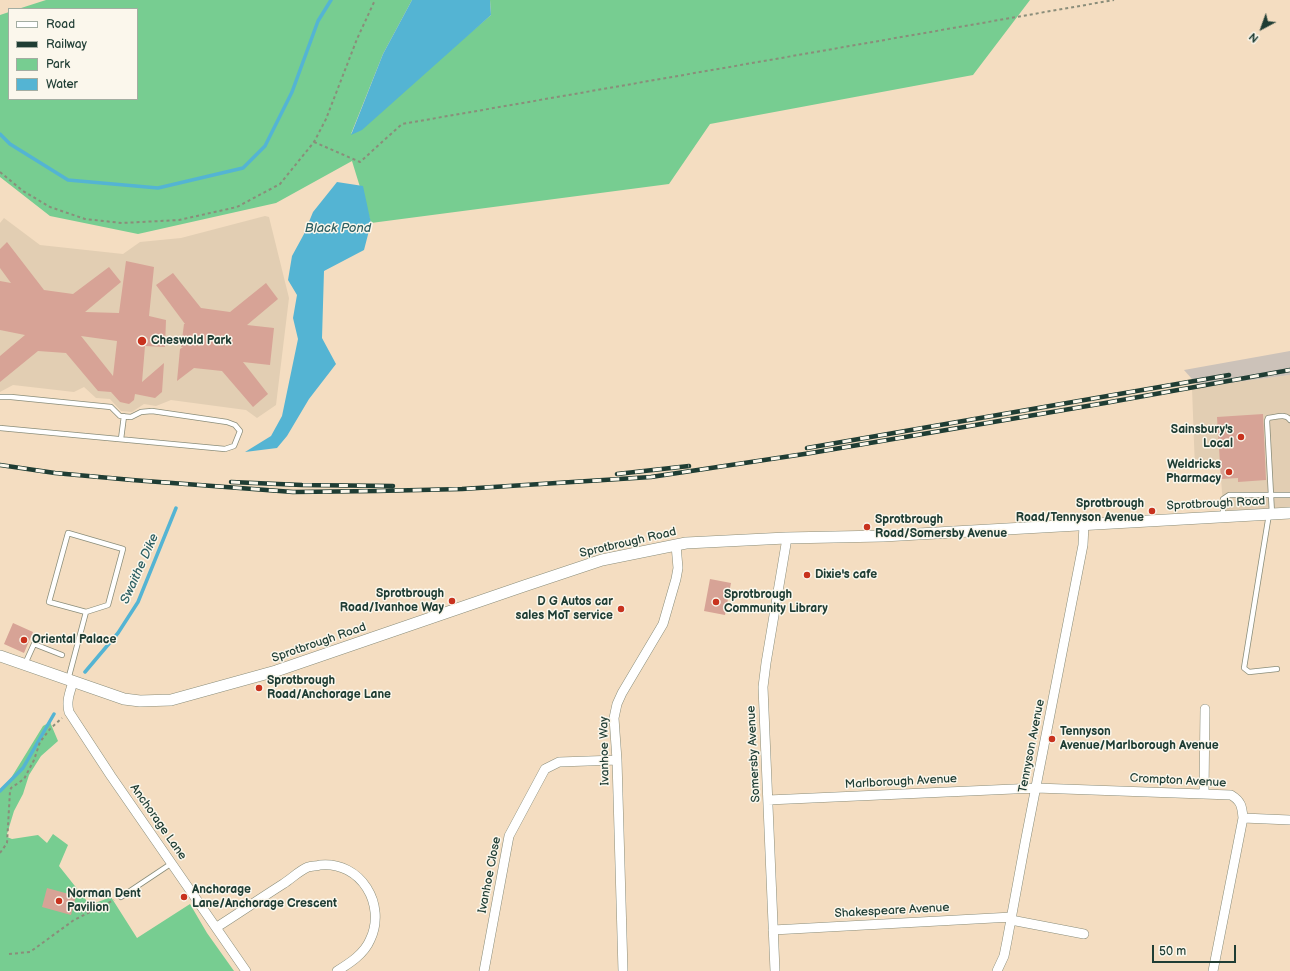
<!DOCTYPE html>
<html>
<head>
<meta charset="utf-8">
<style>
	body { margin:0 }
	#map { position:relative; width:1290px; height:971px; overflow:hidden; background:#f4ddc1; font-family:"Balsamiq Sans",sans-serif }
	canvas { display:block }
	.legend { position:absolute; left:8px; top:8px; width:130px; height:92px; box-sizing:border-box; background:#fbf7ec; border:1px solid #a3ada2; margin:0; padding:5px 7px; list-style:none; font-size:12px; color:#1f3d34 }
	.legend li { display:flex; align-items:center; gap:8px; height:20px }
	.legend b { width:20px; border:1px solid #a3ada2 }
	.north { position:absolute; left:1242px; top:8px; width:40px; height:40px; -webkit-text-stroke:3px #fbf7ec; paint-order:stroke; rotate:221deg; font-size:11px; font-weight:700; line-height:16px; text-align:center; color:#1f3d34 }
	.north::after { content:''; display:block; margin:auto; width:14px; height:18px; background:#1f3d34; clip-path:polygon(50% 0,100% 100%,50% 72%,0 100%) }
	.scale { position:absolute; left:1152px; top:945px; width:84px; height:18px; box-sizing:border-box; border:2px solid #1f3d34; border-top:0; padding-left:5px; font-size:12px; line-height:14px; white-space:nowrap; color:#1f3d34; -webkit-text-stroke:3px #fbf7ec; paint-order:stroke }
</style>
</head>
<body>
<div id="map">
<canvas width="1290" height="971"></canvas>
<ul class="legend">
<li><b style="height:5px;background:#fff"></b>Road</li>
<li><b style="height:5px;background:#1f3d34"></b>Railway</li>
<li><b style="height:11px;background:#77cd91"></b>Park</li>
<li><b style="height:11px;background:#54b4d3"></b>Water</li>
</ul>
<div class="north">N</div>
<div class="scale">50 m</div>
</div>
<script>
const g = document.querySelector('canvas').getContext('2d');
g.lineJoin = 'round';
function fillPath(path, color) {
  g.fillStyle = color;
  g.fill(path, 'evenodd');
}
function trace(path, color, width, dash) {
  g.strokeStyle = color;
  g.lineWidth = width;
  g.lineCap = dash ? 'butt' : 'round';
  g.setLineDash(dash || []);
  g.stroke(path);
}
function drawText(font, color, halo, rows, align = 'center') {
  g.font = font + ' "Balsamiq Sans",sans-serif';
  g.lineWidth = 3;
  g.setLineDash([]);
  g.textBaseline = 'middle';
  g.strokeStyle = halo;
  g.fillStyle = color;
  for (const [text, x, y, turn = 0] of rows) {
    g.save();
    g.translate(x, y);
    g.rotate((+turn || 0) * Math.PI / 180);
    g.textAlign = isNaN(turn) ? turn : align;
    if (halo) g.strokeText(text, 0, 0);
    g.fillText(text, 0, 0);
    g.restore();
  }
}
fillPath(new Path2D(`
	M265,216l4,1 20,81 -13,107 -19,13 -11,-8 -75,-10 -15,6 -12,-2 -12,8 -11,-1 -11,-12 -14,-1 -12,-11 -10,5 -61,-7 -13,7v-169l4,-5 36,27 83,9 17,-12 41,-4z
	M1290,375v132l-65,4 -2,-6 -3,-39 -25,3 -3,-81z`), '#e2ceb3');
fillPath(new Path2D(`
	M1290,351v24l-91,12 -15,-17z`), '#ccc2b9');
fillPath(new Path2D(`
	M46,0h366l-29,54 -32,80 140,-119 -1,-15h540l-57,75 -263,49 -41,60 -298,39 -19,-62 -76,42 -138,31 -88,-18 -50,-39v-162l9,-3v87h128v-90h-119z
	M50,722l8,19 -17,15 -12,19 -6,19 -9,17 -7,23v3l5,2 26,-4 9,8 6,-9 15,11 -9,21 31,39 21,-8 26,41 53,-34 17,29 27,38h-234v-181l8,-7 35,-57z`), '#77cd91');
fillPath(new Path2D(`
	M412,0h78l1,15 -129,115 -11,5 32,-81z
	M337,182l26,4 8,37 -7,27 -40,21 -2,67 14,26 -27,35 -22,37 -10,12 -32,4 26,-16 11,-20 16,-77 -5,-21 4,-23 -9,-15 4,-24 12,-22 9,-22z`), '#54b4d3');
trace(new Path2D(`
	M0,134l10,10 58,36 90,8 85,-20 22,-22 27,-54 26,-71 13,-21
	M85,672l33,-39 20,-31 38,-94
	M0,791l23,-23 31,-54`), '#54b4d3', 3.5);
fillPath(new Path2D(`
	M7,242l37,48 29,4 36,-27 12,15 -36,30 34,1 7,-52 28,6 -5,49 17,4 -1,27 -20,-1 -3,36 22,-19 -2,29 -7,6 -20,-4 -1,6 -5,4 -9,-2 -9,-10 -13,-1 -32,-38 -28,-2 -38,31v-26l25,-21 -25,-5v-49l11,2 -11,-15v-19zM81,336l36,5 -4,35z
	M173,273l28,35 29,4 36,-29 12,16 -31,26 27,3 -4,37 -27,-3 25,32 -15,13 -31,-36 -28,-3 -17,13 3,-32 3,-2h-2l3,-23h1l-29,-39z
	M1263,414l3,66 -28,2v-4l-17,1 -4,-62z
	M710,579l21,4 -6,32 -21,-4z
	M13,623l20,9 -9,21 -20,-9z
	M47,888l29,8 -5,19 -29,-8z`), '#d7a396');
const service = new Path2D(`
	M0,397h11l100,10 9,9 11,1 10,-5 11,-1 75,11 8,3 5,6 -6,15 -9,3 -225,-21
	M121,439l3,-23
	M1269,514l-25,154 5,4 28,-3
	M1272,514l-5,-93 1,-3c8,-1 18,-5 22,2
	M1223,517v-18l6,-4h61
	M25,664l9,-20 28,11
	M68,680l18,-68 -37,-10 19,-69 55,16 -15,56 -22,7
	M121,897l51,-34`);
const minor = new Path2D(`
	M73,682c-3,10 -7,19 -4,30l42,64 135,195
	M1204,793l1,-84
	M768,800l268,-12 195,7c10,6 11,11 12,23l-30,153
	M1243,818l47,2
	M1011,920l73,14
	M217,927c22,-14 44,-29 66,-43 8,-5 17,-14 25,-17 4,-1 9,-1 12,-2 41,-4 67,40 50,75 -6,14 -20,23 -33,31
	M773,930l239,-13
	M484,971l25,-135 36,-67 14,-7 58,-2
	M623,971l-6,-211 -3,-42 3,-14 5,-11 41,-69 13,-45 2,-11 -2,-23
	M775,971l-12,-284 3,-24 20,-119v-6
	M997,971l7,-15 3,-15 18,-98 58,-298 1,-20`);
const tertiary = new Path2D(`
	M0,656l124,43 16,2 31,-1 105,-29 248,-85 78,-26 84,-17 100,-5 97,-2 407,-23`);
trace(service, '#8a8d7a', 6);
trace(minor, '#8a8d7a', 10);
trace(tertiary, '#8a8d7a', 12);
trace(new Path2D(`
	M314,142l46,20 42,-38 712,-124
	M0,172l23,19 27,16 35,12 37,4 57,-3 58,-13 43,-23 34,-42 12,-23 31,-80 18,-39
	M0,853l7,-10 3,-52 1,-3 13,-9 10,-19 6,-18 10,-13 12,-11
	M9,954l21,-2 44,-32 40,-20`), '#8a8d7a', 2, [3, 3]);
trace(service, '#fff', 4.5);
trace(minor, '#fff', 9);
trace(tertiary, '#fff', 11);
const rail = new Path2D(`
	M807,448l422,-73
	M0,465l55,8 77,7 161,12 84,-1 85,-2 189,-12 160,-24 294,-50 185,-33
	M617,474l72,-8
	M231,482l71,3 91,1`);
trace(rail, '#1f3d34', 4.5);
trace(rail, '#fbf7ec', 3, [9]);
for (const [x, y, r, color] of [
	[142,341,5,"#c8321e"],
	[1241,437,4,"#c8321e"],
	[1229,472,4,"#c8321e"],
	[1152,511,4,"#c8321e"],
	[867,527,4,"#c8321e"],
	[807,575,4,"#c8321e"],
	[452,601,4,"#c8321e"],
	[716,602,4,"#c8321e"],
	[621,609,4,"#c8321e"],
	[24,640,4,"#c8321e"],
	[259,688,4,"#c8321e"],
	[1052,739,4,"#c8321e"],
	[184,897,4,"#c8321e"],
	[59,901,4,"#c8321e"]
]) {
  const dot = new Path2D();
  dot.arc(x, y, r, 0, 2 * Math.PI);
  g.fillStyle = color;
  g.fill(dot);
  trace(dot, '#fbf7ec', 1.5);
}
drawText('bold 12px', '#1f3d34', '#fbf7ec', [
	["Cheswold Park",151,341],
	["Sainsbury's",1233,430,"right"],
	["Local",1233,444,"right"],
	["Weldricks",1221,465,"right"],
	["Pharmacy",1221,479,"right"],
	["Sprotbrough",1144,504,"right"],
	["Road/Tennyson Avenue",1144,518,"right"],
	["Sprotbrough",875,520],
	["Road/Somersby Avenue",875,534],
	["Dixie's cafe",815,575],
	["Sprotbrough",444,594,"right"],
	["Road/Ivanhoe Way",444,608,"right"],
	["Sprotbrough",724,595],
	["Community Library",724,609],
	["D G Autos car",613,602,"right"],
	["sales MoT service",613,616,"right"],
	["Oriental Palace",32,640],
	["Sprotbrough",267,681],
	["Road/Anchorage Lane",267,695],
	["Tennyson",1060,732],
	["Avenue/Marlborough Avenue",1060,746],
	["Anchorage",192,890],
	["Lane/Anchorage Crescent",192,904],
	["Norman Dent",67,894],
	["Pavilion",67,908]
], 'left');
drawText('12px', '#1f3d34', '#fbf7ec', [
	["Sprotbrough Road",1216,504,-3],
	["Sprotbrough Road",628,543,-13],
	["Sprotbrough Road",319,643,-19],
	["Tennyson Avenue",1032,746,-79],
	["Ivanhoe Way",605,751,-91],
	["Somersby Avenue",754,754,-93],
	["Crompton Avenue",1178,781,3],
	["Marlborough Avenue",901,782,-3],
	["Anchorage Lane",158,822,55],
	["Ivanhoe Close",490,875,-79],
	["Shakespeare Avenue",892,911,-3]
]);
drawText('italic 13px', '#2f6164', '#fbf7ec', [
	["Black Pond",338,229],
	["Swaithe Dike",140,569,-66]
]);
</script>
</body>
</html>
